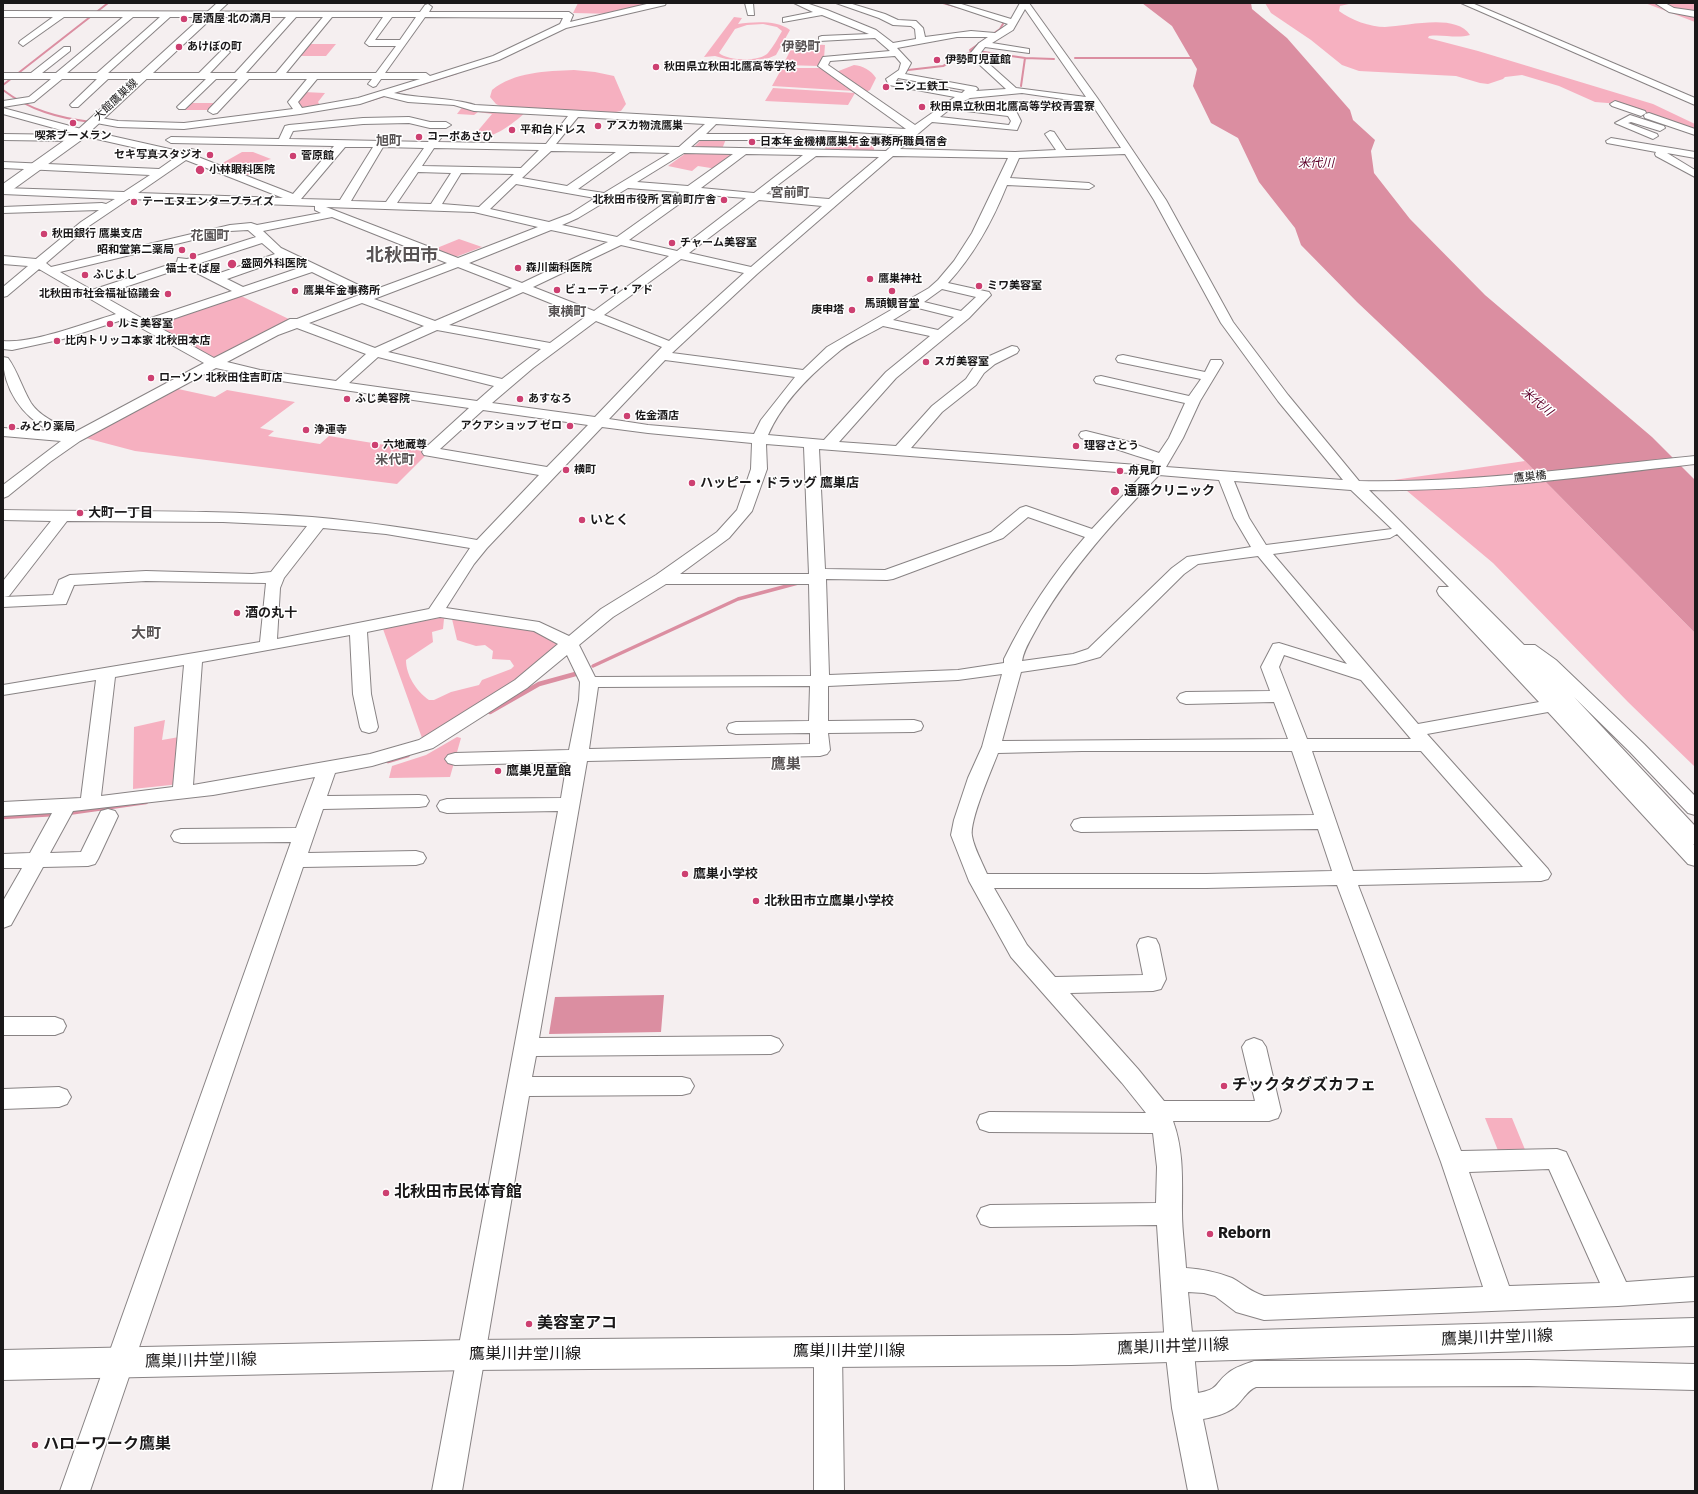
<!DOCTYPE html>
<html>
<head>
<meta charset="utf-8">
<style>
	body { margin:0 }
	#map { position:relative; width:1698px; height:1494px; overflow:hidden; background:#f5eff0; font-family:"Fira Sans",sans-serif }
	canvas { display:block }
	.frame { position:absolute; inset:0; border:4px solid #1a1819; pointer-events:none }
</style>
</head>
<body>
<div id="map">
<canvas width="1698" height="1494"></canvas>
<div class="frame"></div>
</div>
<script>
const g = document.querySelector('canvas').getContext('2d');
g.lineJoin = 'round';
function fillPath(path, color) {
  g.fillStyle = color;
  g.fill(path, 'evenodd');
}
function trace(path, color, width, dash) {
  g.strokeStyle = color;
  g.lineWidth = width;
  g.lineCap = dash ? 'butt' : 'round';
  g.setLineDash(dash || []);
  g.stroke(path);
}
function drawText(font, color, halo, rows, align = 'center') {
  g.font = font + ' "Fira Sans","Noto Sans JP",sans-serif';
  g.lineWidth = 3;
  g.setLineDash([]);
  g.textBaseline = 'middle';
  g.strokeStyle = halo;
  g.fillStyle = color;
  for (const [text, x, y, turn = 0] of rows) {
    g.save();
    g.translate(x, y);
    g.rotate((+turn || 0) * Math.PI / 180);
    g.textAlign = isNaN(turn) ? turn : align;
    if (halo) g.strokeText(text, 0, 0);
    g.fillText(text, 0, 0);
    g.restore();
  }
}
fillPath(new Path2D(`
	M578,3h76l-39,11 -42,-1z
	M1265,3h88l-13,3 -1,5c12,9 31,16 46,16 23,-1 71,-14 85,8 -14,4 -27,-1 -41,1l-1,2 50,13 175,53 42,20v6l-75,-26 -25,-2 -36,-16 -37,-11 -17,2 -2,2 -15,5 -8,-1 -24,-7 -97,-5 -17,-6 -31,-25 -40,-27z
	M1645,3h50v19z
	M734,17l8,1 -4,6c16,-2 38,-4 52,6l-14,25 -7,3 -22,3 -21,-2 -11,-3 -11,1zM763,24l14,3 5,4c-4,7 -9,16 -14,22 -8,9 -40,8 -49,0l16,-24 12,-4z
	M794,43l31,2 -1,13 -5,8 -36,-1z
	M308,44h28l-10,12h-29z
	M854,65c9,1 17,5 22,13l-6,12 -4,2 -30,-20z
	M782,68h40l32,23 -82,-5z
	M574,70l21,2 19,4 12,28 -5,7 -10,2 -105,-4 -10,-5 -6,-7 2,-7c22,-18 54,-19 82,-20z
	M773,88l82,5 -7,12 -83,-4z
	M304,92l21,1 -7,9 3,5 -20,3 -5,-8z
	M190,103h27l-7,7h-27z
	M463,106l62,7c-13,11 -30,25 -48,25l4,-5h-5l16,-19 -14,-2 -4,3 -17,-1z
	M702,139h24l-4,10 -28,-2z
	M827,140l47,2v10l-49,-2z
	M242,152h11l18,7 -19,6 12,5 -19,6 -26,-11z
	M686,153h3l46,1 -18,15 -19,-3 -6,5 -24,-5z
	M459,239l23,8 -29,11 -21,-8z
	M237,294l58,28 -82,41 -68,-39z
	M169,387l46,10 12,-7 68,12 -35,26 14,3 -6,5 52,8 9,-8 100,16 -32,32 -262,-33 -57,-15z
	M1525,461l170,172v134l-67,-65 -135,-139 -99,-83z
	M443,617c34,4 91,4 117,29l-43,36 -95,56 -39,-109zM444,619h8l5,21 19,6 9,-1 8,6 -1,8 18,1 4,6 -3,3 -29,11 -3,5 -28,7 -17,8h-5c-13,-9 -23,-25 -23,-40l27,-18 -1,-10 11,-3z
	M165,720l-3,20 23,-4 -5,48 -47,5 1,-62z
	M457,737l4,1 -11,39 -61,1 3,-12 34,-11z
	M1485,1118h27l14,34 -27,1z`), '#f6b0c0');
fillPath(new Path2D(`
	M1142,3h109l1,6 35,29 63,72 3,10 22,20 -4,11 3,22 36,46 75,76 167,142 43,43v153l-170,-172 -168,-159 -56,-57 -6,-17 -36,-46 -21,-44 -27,-15 -18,-37 4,-17 -25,-43z
	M664,995l-3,37 -112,2 6,-37z`), '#db8ea1');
trace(new Path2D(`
	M943,3l18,5
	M1000,20l4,2 -4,7 -30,21 55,8 29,1
	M1075,58h116
	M908,70l35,-4 30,-15
	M3,85l105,-82
	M1021,86l4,-28
	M3,90c26,20 56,28 88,32
	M368,101l89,-28`), '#db8ea1', 2);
trace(new Path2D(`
	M593,666l145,-67 60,-16`), '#db8ea1', 3.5);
trace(new Path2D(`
	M490,712l49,-28 40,-11
	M388,761l20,-6
	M68,813l78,-11
	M3,817l52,-3`), '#db8ea1', 4.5);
const minor = new Path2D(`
	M651,3h15l-1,2 -99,23 -67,32 -105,33c27,6 54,4 81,12l431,24 -88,-63 5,-9 67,-6 -15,-13 -56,3v-4l3,-1 47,-2 -47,-19 -39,7v-4l30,-6 -19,-9h12l21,7 49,20 17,13 23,-4 -1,-10 -4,-3 -18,-1 -14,-7 -43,-15h13l36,11 13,6 18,1 7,7 2,9 46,-6 24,2 13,-9 -63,-21h13l53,16 9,-16h9l69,96 68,101 67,122 55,73 71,86c113,2 224,-14 336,-25v8c-108,12 -217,28 -326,26l155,155h11l21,15 88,84 51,52v19l-7,-2 -58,-61 -56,-55 121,129v19l-2,-1 2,2v20l-7,-2 -140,-152 -121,22 121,135 3,5 -3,5 -7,2 -183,4 103,266 96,-2 9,3 60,130 69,-5v24l-77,5 -354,14 -28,-8 -21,-16 -11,-3 -16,-1 10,101c22,-4 16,-9 30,-20 7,-6 18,-9 26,-12l275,-1 166,4v26l-166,-4 -273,1c-9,4 -11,10 -18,17 -8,9 -24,13 -35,15l15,72h-30l-16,-83 -7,-61 -8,-122 -167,2 -9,-3 -4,-8 4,-8 9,-3 166,-2 1,-36 -4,-34 -164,-1 -9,-3 -3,-7 3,-7 9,-3 157,1 -24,-30 -111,-126 -42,-76 -18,-46 3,-15 14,-42 14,-31 20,-73 -44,6 -130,6v35l86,-1 7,2 2,4 -2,4 -7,2 -86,1 2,17 -3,4 -7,2 -233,5 -48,277 232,-2 8,3 4,6 -4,6 -8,3 -235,2 -4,21h150l8,2 4,7 -4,7 -8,2 -153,1 -67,395h-30l126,-680 -111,2 -7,-2 -3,-5 3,-5 7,-2 114,-1 6,-36 -112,3 -7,-2 -3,-4 3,-4 7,-2 114,-3 10,-50 1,-18 -13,-27 -40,33 -94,60 -61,18 -37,7 -8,23 92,-1 7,1 3,5 -3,5 -7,1 -96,2 -15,44 108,-2 7,2 3,5 -3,5 -7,2 -113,2 -213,624h-30l231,-649 -110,1 -7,-2 -3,-5 3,-5 7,-2 115,-1 19,-51 -102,18 -140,16 -23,42 31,-1 20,-41 7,-2 7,2 3,5 -20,43 -3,5 -7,2 -45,1 -32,58 -8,3v-27l19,-33h-19v-14l27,-1 22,-40 -49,3v-14l78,-4 15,-118 -93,15v-10l257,-43 6,-59 -120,-2 -72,4 -8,19 -63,3v-26l48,-60 -48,-1v-10c103,2 206,-1 309,7 56,5 110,13 165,23l62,-65 -115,-20 -2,-3 2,-3 45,-41 -209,-30 -44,-10 -136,73 -30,21 -42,34 -5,2v-13l58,-44 -58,-5v-8l47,3c-28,-15 -47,-42 -47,-74l5,1c10,14 14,30 23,45 9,14 29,22 44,29l129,-69 -79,-44 -62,20 -51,11 -9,-1v-8c29,3 83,-18 113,-27l-77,-45 -32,27 -4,1v-10l25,-21 -25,-2v-8l33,3 45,-37 18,-12 -96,3v-6l99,-4 4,1 9,-5 -112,-5v-6l121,4 26,-17 -147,-7v-6l156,7 17,-12 -97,-22 -76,-21v-6l82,22 98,22 8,-3 4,1 1,2 -3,3 100,39 41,-48 -163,-3 -5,-3 5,-3 108,2 6,-13 4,-1 74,-7 46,-1 21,5h16l5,3 -5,3h-16l-21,-5 -46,1 -70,7 -4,8 139,3 4,-6 4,-1 5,3 -3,4 108,2 22,-28 -94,-5 -20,-6 -46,-3 -24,-6 -24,8 -60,10 -116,15 -66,-2 -27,-5 -1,-2 5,-3 23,4 66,2 109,-14 -5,-7 19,-23h-58l-32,34 -4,1 -5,-3 1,-2 29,-30h-22l-31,30h-6l-2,-2 2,-2 27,-26h-98l-30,28h-6l-2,-2 2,-2 25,-24h-35l-28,23 -31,5v-6l26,-4 22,-18h-48v-6h28l33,-26h6v4l-28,22h14l67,-56h-59l-41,29 -4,-3 1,-2 33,-24h-50v-6l417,1 5,-7 3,-1 4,3 -3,5h140l4,3 -3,7zM1025,9l61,88 -70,-9 -37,-33 6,-8 44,6v-4l-37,-6 21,-13zM133,17h27l-63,56h-30zM170,17h116l-51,56h-25l20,-21 -5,-3 -3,1 -23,23h-91zM296,17h27l-47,56h-30zM332,17h51l-18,26 4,3h27l-20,27h-90zM392,17h24l-16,23h-25zM425,17l138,1 -3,6 -67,32 -63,20 -4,-3h-41zM957,37h31l-9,6 -10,12 37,34 -30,2 2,-2 -2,-2 -71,-13 6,-11 -14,-15zM895,56l6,7 -2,7 -13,9 3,6 66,12 -40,28 -87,-60 2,-4zM898,78l67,12 -3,3 -66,-12zM317,79h55l-4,5 5,3 3,-1 5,-7h39l-62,19 -56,10 -4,-6zM1022,93l69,10 30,45 -55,2 -12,-18 -4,-1 -5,3 11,16 -41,2 -115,-3 32,-27 85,8 4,-9 -5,-10 -58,-7 12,-6zM950,109l58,7 3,5 -2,4 -69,-8zM578,117l127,7 -26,23 -123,-3zM716,124l188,11 -18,16 -195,-4 8,-7h85l5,-3 -5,-3h-78zM345,147h28l-33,53 -39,-1zM383,147l41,1 -38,54 -35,-1zM434,148l105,2 -18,18 -99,-2zM551,151l65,1 -49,34 -45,-8zM630,152l40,1 -66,40 -26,-4zM684,153l49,1 -45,32 -51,-4zM746,154l57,1 -49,38 -53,-5zM1125,154l29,46 67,123 57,78 65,79 -177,-13 17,-29 17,-37 23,-38 -2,-3h-10l-6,12 -82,-17 -5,1 -2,3 2,3 5,1 78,16 -12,17 -88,-20 -5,1 -2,3 2,3 89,20 -16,35 -10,15 -33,-12 -40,-10 -5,1 -2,3 2,3c25,7 48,16 73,23l-3,5 -240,-18 31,-36 34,-27 8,-12 11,-9 22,-11 2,-3 -2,-3 -5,-1 -27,12 -11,9 -8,12 -34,27 -36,40 -57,-4 57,-64 73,-60 22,-23 -2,-3 -41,-9c26,-28 45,-63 59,-98l82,4 5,-3 -5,-3 -79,-5 9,-20zM816,156l63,1 -50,42 -63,-5zM893,156l115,2 -36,75 -18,28 -16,19 -9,8 -102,59 -24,23 -131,-17 85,-79zM186,160l97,38 -145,-5zM418,172l33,1 -20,31 -34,-1zM461,173l53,1 -35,33 -37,-3zM516,184l79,14 -25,16 -21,8 -59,-13zM628,188l52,4 -63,45 -55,-12 16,-7zM693,194l53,4 -69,53 -48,-11zM129,199l186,7v4l6,3 -64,12 -6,-2 -21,2 -179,42 -5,-4 43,-37zM759,200l63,6 -71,61 -62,-14zM326,207l148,5 64,15 -80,31zM332,217l115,46 -76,28 -90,-43 -18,-17zM248,230l8,7 -69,22 -9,-1 -1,4 -85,28 -32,-18 170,-41zM551,230l57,12 -86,41 -53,-20zM262,243l13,11 -58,20 -20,-10zM621,245l48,11 -75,55 -61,-24zM284,259l18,8 -59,20 -16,-8zM681,259l63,14 -75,68 -65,-26zM185,267l47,24 -87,29 -44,-25zM458,267l54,21 -77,33 -61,-22zM312,272l47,23 -62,24h-7l-76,39 -59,-33zM942,289l34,8 -15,14 -37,-9zM523,292l62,25 -35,26 -101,-18zM362,303l62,23 -49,22 -66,-25zM914,307l40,10 -16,13 -45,-10zM596,321l66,26 -67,70 -103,-14 41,-35zM883,326l47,10 -44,36 -62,68 -56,-5c14,-32 41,-59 68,-81 13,-12 32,-19 47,-28zM297,328l69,26 -30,27 -76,-11 -33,-8 51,-27zM437,330l104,19 -39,30 -114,-27zM378,357l116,29 -17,15 -128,-18zM665,360l130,17 -34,43 -7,14 -106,-9 -39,-6zM483,410l105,15 -41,42 -107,-18zM602,427l46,6 104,10 -1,26 -14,41 -20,22 -61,43 -55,34 -32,27 -30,-14 -93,-14 28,-44 13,-16zM766,444l38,3 5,127h-129l49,-36 23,-27 15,-42zM819,449l324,25 -51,55 -66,-23 -6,2 -29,24 -106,38 -60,-1zM1159,475l60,5 15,38 17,29 -64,10 -15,11 -84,81 -15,5 -51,7c2,-13 12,-27 18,-39 32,-55 75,-102 119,-147zM1234,481l117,9 41,39 -126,16 -17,-27zM1028,517l57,20c-33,38 -59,77 -81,122v4l-46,7 -129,5 -3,-96 61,1 6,-1 110,-41zM67,521l156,1 84,4 -36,46 -19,2 -106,-3 -76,4 -11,5 -6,15 -49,2 5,-1zM323,528l63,6 84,14 -41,61 -152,30 3,-51 4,-10zM1397,534l52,53h-10l-2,4 2,4 100,107 -121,22 -145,-170 117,-16zM1258,556l89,108 -68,-21 -6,1 -12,23 9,24 -84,1 -6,2 -3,4 3,4 6,2 88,-2 14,37 -286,2 19,-69 54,-8 25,-7 84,-83 14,-10zM666,584h143l2,92 -216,1 -16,-32 34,-28zM440,617l94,14 24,13 -43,36 -96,60 -49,14 -177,31 9,-123 148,-27 3,59 7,33 2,4 7,2 7,-2 2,-4 -7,-33 -4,-62zM1284,655l77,25 50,59h-104l-28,-72zM184,665l-11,122 -72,9 14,-119zM810,686l-1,35 -73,1 -7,2 -2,4 2,4 7,2 74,-1v11l-221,5 9,-62zM1082,751h210l22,64 -233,3 -7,2 -3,5 3,5 7,2 237,-3 14,42 -126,3h-219c-5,-12 -13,-26 -15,-38 -3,-15 20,-67 26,-83zM1312,751h109l102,116 -170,4zM1337,885l104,277 42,125 -219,9c-13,-4 -21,-12 -32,-18 -15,-6 -30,-9 -46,-10 -1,-18 -4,-37 -4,-55 0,-32 2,-62 -9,-92h96l9,-3 3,-7 -15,-64 -4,-6 -8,-3 -8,3 -4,6 13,54h-91l-26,-32 -68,-76 83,-2 8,-2 5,-10 -7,-34 -3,-6 -8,-2 -8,2 -3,6 6,30 -88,2 -28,-32 -33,-57h212zM1549,1169l51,114 -91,3 -40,-114z
	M745,3h8l1,12h-6z
	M1461,3h11l223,95v7z
	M1655,3h10l9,5 21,3v6l-26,-5z
	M1615,101l30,10 1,2 -5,3 -29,-10 -2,-2z
	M1649,113l46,16v6l-50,-17 -1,-2 1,-2z
	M1630,115l34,11 1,2 -5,3 -29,-9 -3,1 29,11 1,2 -5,3 -38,-16z
	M3,134l73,1 5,3 -5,3 -73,-1z
	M1611,138l84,14v6l-28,-5 28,17v7l-39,-21 -1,-2 1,-2 -49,-9 -1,-2z
	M3,1017h52l8,3 3,6 -3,6 -8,3h-52z
	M59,1087l8,3 4,7 -4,7 -8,3 -56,2v-20z
	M828,1339l10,4 4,9 2,139h-30v-139l4,-9z`);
const major = new Path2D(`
	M217,3h11l-148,138 -72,52 -5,1v-10l69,-49z
	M1695,1318v28l-624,19 -601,5 -467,10v-30l467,-10 601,-5z`);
trace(minor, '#888384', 2);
trace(major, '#888384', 2);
fillPath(minor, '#fff');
fillPath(major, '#fff');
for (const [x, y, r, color] of [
	[184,19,4,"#cd4071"],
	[179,47,4,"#cd4071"],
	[937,60,4,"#cd4071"],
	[656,67,4,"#cd4071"],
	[886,87,4,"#cd4071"],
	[922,107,4,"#cd4071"],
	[73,123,4,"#cd4071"],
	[598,126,4,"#cd4071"],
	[512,130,4,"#cd4071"],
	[419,137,4,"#cd4071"],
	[752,142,4,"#cd4071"],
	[210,155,4,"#cd4071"],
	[293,156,4,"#cd4071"],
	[200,170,5,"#cd4071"],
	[724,200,4,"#cd4071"],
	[134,202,4,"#cd4071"],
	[44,234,4,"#cd4071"],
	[672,243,4,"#cd4071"],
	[182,250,4,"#cd4071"],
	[193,256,4,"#cd4071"],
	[232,264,5,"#cd4071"],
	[518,268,4,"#cd4071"],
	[85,275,4,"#cd4071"],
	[870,279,4,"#cd4071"],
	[979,286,4,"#cd4071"],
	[557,290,4,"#cd4071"],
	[295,291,4,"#cd4071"],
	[892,291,4,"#cd4071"],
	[168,294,4,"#cd4071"],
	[852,310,4,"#cd4071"],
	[110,324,4,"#cd4071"],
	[57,341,4,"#cd4071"],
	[926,362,4,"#cd4071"],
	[151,378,4,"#cd4071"],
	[347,399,4,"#cd4071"],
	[520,399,4,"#cd4071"],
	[627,416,4,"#cd4071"],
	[570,426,4,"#cd4071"],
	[12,427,4,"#cd4071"],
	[306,430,4,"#cd4071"],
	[375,445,4,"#cd4071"],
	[1076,446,4,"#cd4071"],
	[566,470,4,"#cd4071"],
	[1120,471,4,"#cd4071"],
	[692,483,4,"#cd4071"],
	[1115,491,5,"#cd4071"],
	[80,513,4,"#cd4071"],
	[582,520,4,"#cd4071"],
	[237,613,4,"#cd4071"],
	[498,771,4,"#cd4071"],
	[685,874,4,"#cd4071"],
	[756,901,4,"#cd4071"],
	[1224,1086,4,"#cd4071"],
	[386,1193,4,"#cd4071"],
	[1210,1234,4,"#cd4071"],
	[529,1324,4,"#cd4071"],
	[35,1445,4,"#cd4071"]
]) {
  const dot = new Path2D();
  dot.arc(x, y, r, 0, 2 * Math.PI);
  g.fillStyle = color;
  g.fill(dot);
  trace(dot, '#fff', 1.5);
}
drawText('bold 11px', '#1a1819', '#fff', [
	["居酒屋 北の満月",192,19],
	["あけぼの町",187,47],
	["伊勢町児童館",945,60],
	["秋田県立秋田北鷹高等学校",664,67],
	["ニシエ鉄工",894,87],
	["秋田県立秋田北鷹高等学校青雲寮",930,107],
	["アスカ物流鷹巣",606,126],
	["平和台ドレス",520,130],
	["喫茶ブーメラン",73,136,"center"],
	["コーポあさひ",427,137],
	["日本年金機構鷹巣年金事務所職員宿舎",760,142],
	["セキ写真スタジオ",202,155,"right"],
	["菅原館",301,156],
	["小林眼科医院",209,170],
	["北秋田市役所 宮前町庁舎",716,200,"right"],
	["テーエヌエンタープライズ",142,202],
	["秋田銀行 鷹巣支店",52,234],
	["チャーム美容室",680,243],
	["昭和堂第二薬局",174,250,"right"],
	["盛岡外科医院",241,264],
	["森川歯科医院",526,268],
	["福士そば屋",193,269,"center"],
	["ふじよし",93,275],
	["鷹巣神社",878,279],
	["ミワ美容室",987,286],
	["ビューティ・アド",565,290],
	["鷹巣年金事務所",303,291],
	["北秋田市社会福祉協議会",160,294,"right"],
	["馬頭観音堂",892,304,"center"],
	["庚申塔",844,310,"right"],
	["ルミ美容室",118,324],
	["比内トリッコ本家 北秋田本店",65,341],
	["スガ美容室",934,362],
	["ローソン 北秋田住吉町店",159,378],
	["ふじ美容院",355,399],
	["あすなろ",528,399],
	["佐金酒店",635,416],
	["アクアショップ ゼロ",562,426,"right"],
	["みどり薬局",20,427],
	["浄運寺",314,430],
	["六地蔵尊",383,445],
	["理容さとう",1084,446],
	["横町",574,470],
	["舟見町",1128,471]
], 'left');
drawText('11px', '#1a1819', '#fff', [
	["大館鷹巣線",116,100,-43],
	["鷹巣橋",1530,477,-6]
]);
drawText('italic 12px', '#5d0029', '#fff', [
	["米代川",1316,164],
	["米代川",1537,402,40]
]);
drawText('bold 13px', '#585354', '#fff', [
	["伊勢町",801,47],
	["旭町",389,141],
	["宮前町",790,193],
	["花園町",210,236],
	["東横町",567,312],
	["米代町",395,460]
]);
drawText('bold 13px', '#1a1819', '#fff', [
	["ハッピー・ドラッグ 鷹巣店",700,483],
	["遠藤クリニック",1124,491],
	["大町一丁目",88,513],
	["いとく",590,520],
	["酒の丸十",245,613],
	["鷹巣児童館",506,771],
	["鷹巣小学校",693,874],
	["北秋田市立鷹巣小学校",764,901]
], 'left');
drawText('bold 15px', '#585354', '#fff', [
	["大町",146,634],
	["鷹巣",786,765]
]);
drawText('bold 16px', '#1a1819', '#fff', [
	["チックタグズカフェ",1232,1086],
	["北秋田市民体育館",394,1193],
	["Reborn",1218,1234],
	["美容室アコ",537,1324],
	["ハローワーク鷹巣",43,1445]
], 'left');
drawText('16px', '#1a1819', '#fff', [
	["鷹巣川井堂川線",1497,1338,-2],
	["鷹巣川井堂川線",1173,1347,-2],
	["鷹巣川井堂川線",849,1352],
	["鷹巣川井堂川線",525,1355],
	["鷹巣川井堂川線",201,1361,-1]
]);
drawText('bold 18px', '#585354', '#fff', [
	["北秋田市",402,256]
]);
</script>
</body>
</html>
